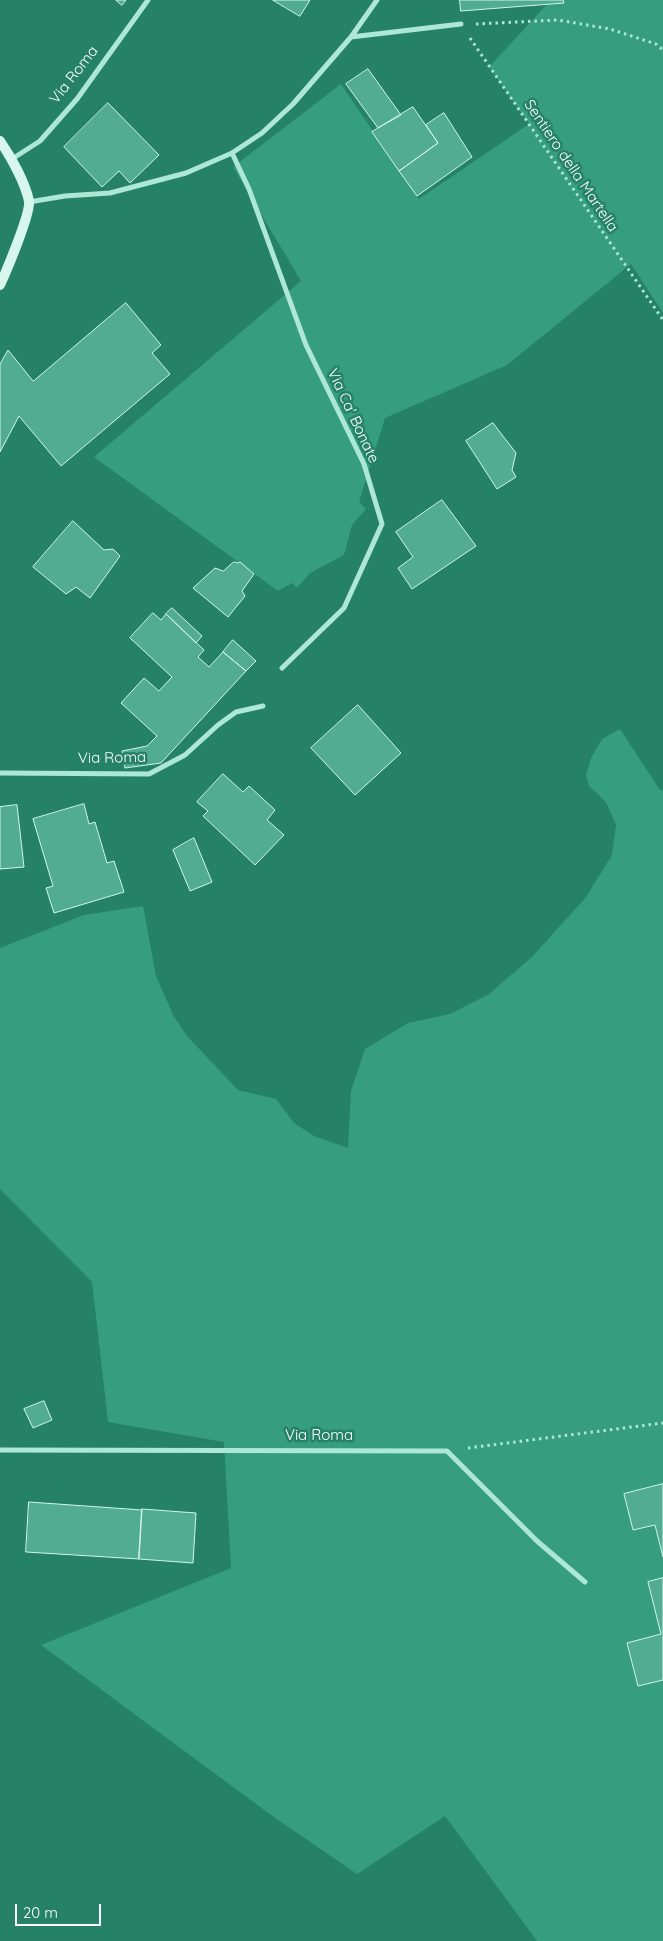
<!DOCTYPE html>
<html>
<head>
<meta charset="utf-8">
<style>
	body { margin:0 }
	#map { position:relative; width:663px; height:1941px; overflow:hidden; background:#258267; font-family:Quicksand,sans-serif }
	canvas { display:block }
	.scale { position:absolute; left:15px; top:1904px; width:86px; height:22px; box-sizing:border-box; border:2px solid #fff; border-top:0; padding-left:6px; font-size:15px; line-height:18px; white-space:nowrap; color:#fff; -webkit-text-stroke:4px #258267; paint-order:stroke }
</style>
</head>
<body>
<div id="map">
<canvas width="663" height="1941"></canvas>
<div class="scale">20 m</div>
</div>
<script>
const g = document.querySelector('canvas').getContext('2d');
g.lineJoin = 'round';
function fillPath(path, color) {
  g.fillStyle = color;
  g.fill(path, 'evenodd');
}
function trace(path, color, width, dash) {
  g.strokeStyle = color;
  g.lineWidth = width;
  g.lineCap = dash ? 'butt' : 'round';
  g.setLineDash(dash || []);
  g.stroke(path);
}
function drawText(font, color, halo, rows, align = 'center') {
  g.font = font + ' Quicksand,sans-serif';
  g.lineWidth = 5;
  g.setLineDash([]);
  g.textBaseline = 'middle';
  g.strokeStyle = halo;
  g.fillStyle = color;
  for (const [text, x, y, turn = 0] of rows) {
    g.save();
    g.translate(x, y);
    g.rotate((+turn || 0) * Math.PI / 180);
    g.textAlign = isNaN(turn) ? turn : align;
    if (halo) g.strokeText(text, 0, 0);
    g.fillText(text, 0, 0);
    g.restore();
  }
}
fillPath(new Path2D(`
	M551,0h112v313l-32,-49 -124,101 -122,53 -26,84 7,7 -14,16 -8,30 -34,18 -13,15 -5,-5 -14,8 -184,-134 207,-176 -68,-114 108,-83 78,115 110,-75 -40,-57z
	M620,729l40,61h3v1151h-126l-92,-125 -88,58 -86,-59 -230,-170 190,-77 -7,-126 -116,-20 -16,-140 -92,-93v-241l84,-33 59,-9 13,70 17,39 14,21 51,54 38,9 18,24 20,13 34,12 3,-57 14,-42 43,-26 42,-9 39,-20 44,-38 53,-59 26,-42 4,-30 -10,-23 -17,-16 -3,-11 5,-17 11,-19z`), '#369d7e');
const building = new Path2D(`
	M116,0h10l-4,5z
	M273,0h37l-10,16z
	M460,0h103l1,3 -103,8z
	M368,69l33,46 -23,13 -32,-44z
	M108,103l51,52 -29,28 -11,-12 -17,16 -38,-40z
	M413,107l25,36 -39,28 -27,-39z
	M444,113l28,44 -55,39 -18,-25 39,-28 -12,-18z
	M126,303l35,42 -9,8 18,21 -109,92 -42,-50 -19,36v-88l8,-14 25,31z
	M493,423l23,30 -4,17 4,7 -19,12 -31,-48z
	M442,500l34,46 -64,43 -14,-21 15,-11 -17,-25z
	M73,521l31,29 9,-1 7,7 -30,42 -14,-11 -10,7 -33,-27z
	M234,562l4,1 2,-1 14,12 -12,17 3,5 -17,21 -35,-29 22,-20 8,3z
	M172,608l30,28 -6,7 -30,-29z
	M153,613l8,7 5,-6 38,36 -6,7 11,10 14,-15 23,19 -85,92 -36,5 -3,-17 25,-5 10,-10 -36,-33 23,-25 15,13 13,-14 -42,-39z
	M233,640l23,21 -10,10 -23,-19z
	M358,705l43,48 -46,42 -44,-47z
	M223,774l20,18 6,-6 26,24 -8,10 17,15 -29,30 -52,-49 5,-5 -11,-9z
	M84,804l5,20 6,-2 12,41 7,-2 10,31 -70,21 -8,-25 7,-2 -20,-67z
	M17,805l7,62 -24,2v-62z
	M194,838l18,44 -22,9 -17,-41z
	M44,1401l8,19 -19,8 -9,-19z
	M663,1484v73l-8,-32 -22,5 -9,-36z
	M29,1502l113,8 -3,49 -113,-7z
	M142,1509l54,4 -3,50 -54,-4z
	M663,1578v102l-25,6 -11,-43 34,-9 -13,-52z`);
fillPath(building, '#52ac91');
trace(building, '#d1f5ea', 1);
trace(new Path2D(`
	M476,24l82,-4 52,9 46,15 7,6
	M470,38l193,282
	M468,1448l195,-25`), '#ade7d5', 3, [2.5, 4]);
trace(new Path2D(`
	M351,37l110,-13
	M232,153l17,36 57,156 58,119 18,60 -38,84 -62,60
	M12,159l28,-18 37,-42 71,-99
	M29,202l36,-6 45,-3 76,-20 46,-20 30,-20 31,-29 58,-67 26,-37
	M0,773l149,1 36,-19 33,-30 18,-13 27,-6
	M0,1450l447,1 90,90 48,41`), '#ade7d5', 5);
trace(new Path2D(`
	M0,141c11,16 25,41 29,60 2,12 -23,71 -29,84`), '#d7f6ed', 10);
drawText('15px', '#fff', '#258267', [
	["Via Roma",74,75,-52],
	["Sentiero della Martella",571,166,56],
	["Via Ca' Bonate",353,416,65],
	["Via Roma",112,758,-1],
	["Via Roma",319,1435]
]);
</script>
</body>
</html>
